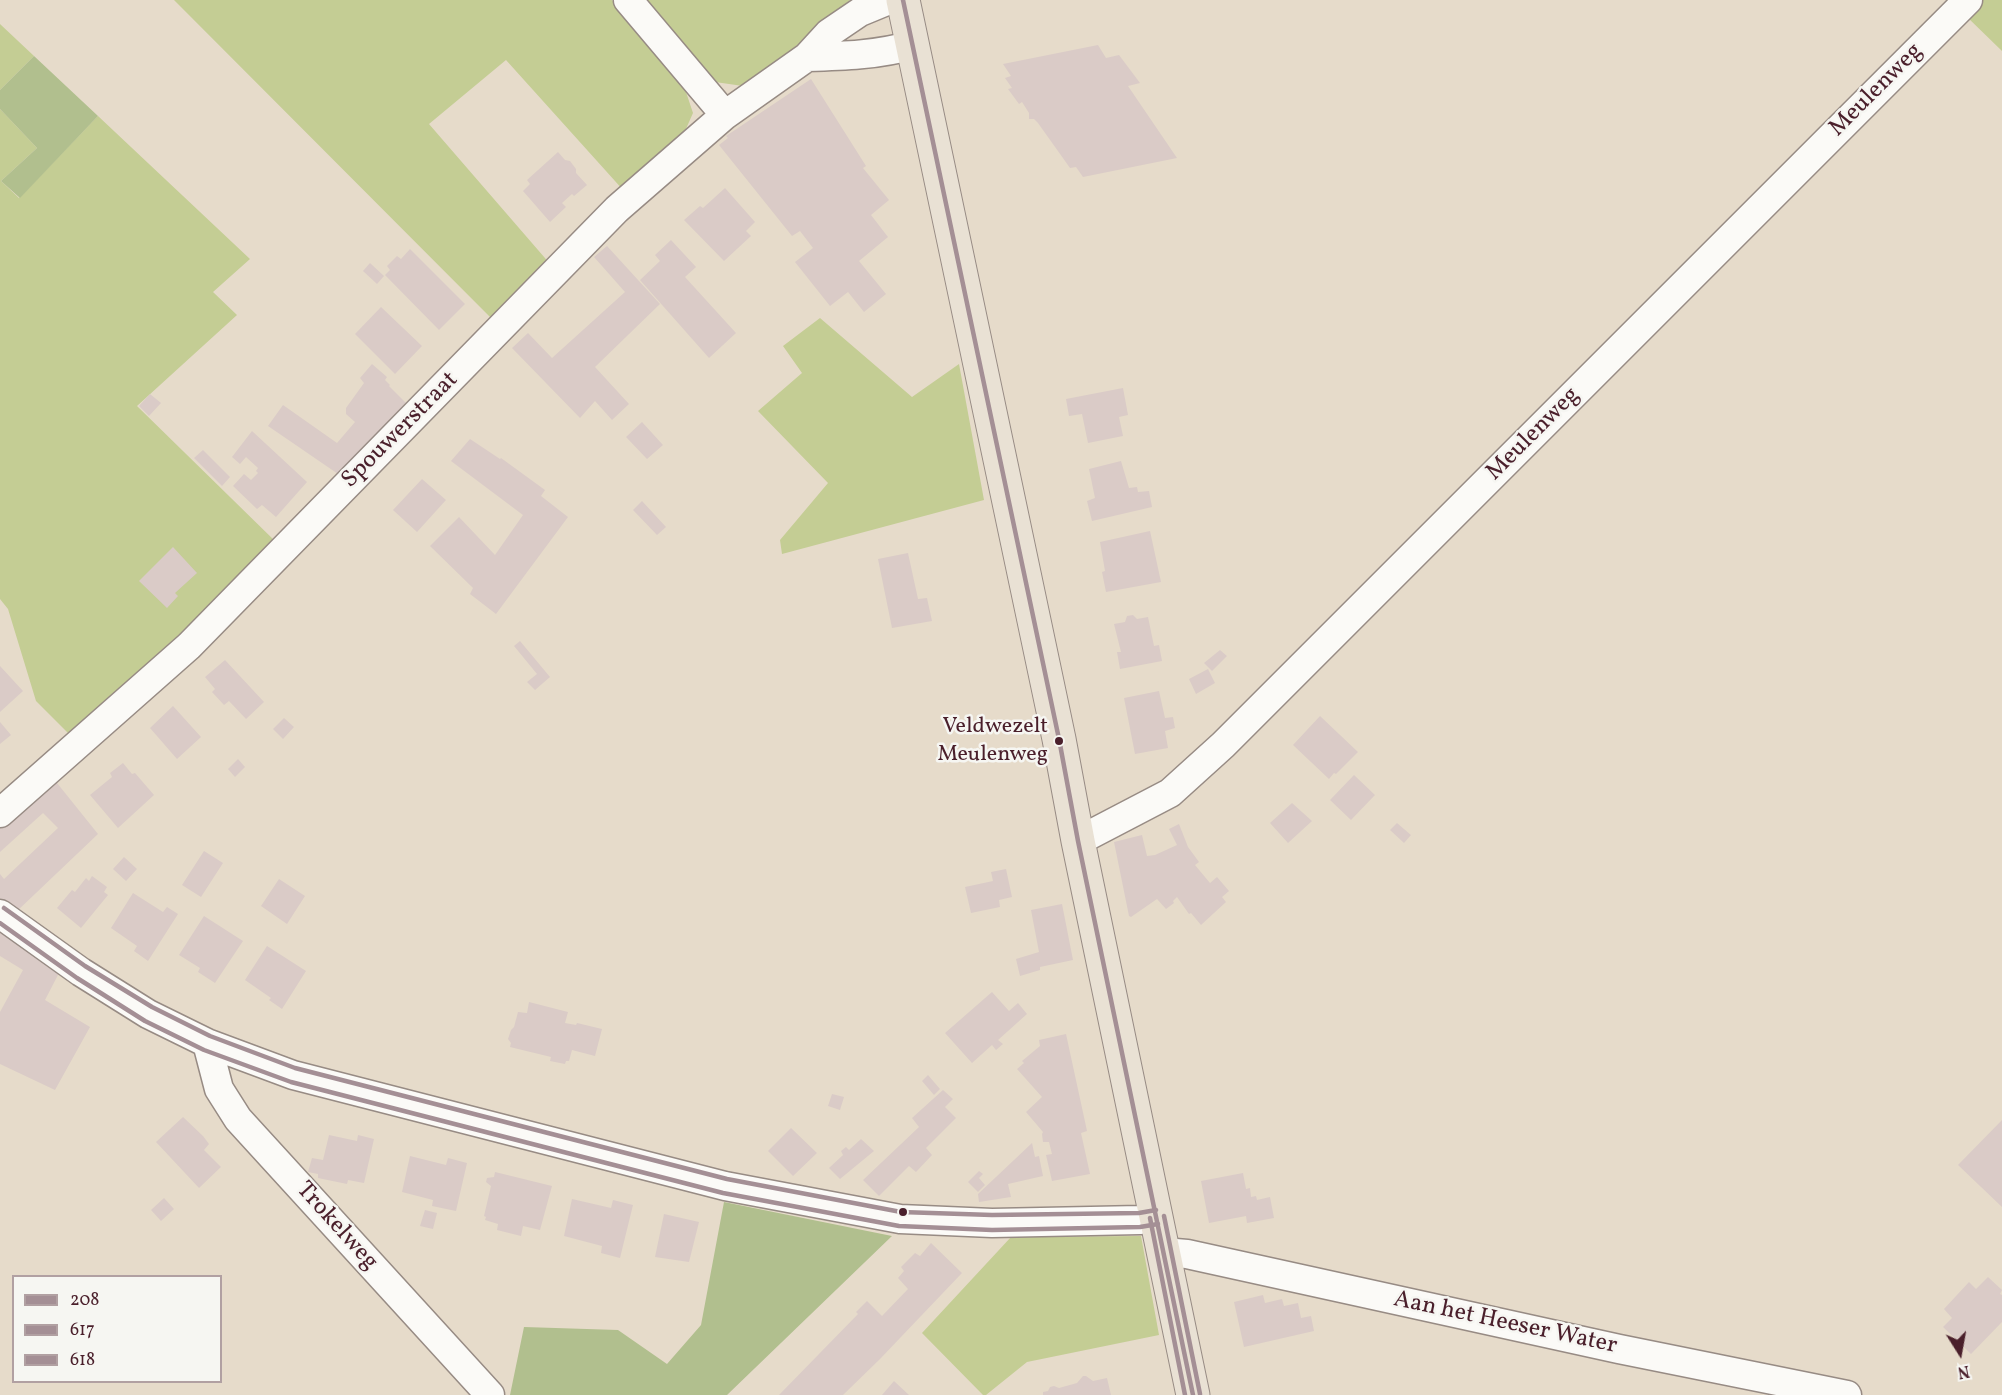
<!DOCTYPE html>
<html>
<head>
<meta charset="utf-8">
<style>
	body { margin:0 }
	#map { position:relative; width:2002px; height:1395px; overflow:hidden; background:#e6dbca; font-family:Vollkorn,serif }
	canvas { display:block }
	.legend { position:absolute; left:12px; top:1275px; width:210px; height:108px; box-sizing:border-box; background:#f6f6f2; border:2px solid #b1a0a2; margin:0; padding:8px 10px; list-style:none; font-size:18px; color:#4a1f2b }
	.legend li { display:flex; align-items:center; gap:12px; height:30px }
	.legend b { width:30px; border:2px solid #b1a0a2 }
	.north { position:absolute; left:1930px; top:1323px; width:60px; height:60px; -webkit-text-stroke:4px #f6f6f2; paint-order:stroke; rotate:169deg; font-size:16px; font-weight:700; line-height:24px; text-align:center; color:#4a1f2b }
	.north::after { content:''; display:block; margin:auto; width:21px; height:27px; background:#4a1f2b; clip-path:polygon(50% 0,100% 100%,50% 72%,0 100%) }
</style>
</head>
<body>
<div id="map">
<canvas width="2002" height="1395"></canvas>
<ul class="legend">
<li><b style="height:8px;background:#a48f95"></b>208</li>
<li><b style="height:8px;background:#a48f95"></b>617</li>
<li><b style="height:8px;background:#a48f95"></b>618</li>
</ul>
<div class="north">N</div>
</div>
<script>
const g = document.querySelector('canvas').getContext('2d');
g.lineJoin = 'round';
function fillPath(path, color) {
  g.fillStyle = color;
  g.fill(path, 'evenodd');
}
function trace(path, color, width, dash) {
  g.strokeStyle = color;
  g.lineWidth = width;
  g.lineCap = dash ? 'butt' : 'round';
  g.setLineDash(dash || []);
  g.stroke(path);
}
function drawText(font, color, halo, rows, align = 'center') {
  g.font = font + ' Vollkorn,serif';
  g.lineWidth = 5;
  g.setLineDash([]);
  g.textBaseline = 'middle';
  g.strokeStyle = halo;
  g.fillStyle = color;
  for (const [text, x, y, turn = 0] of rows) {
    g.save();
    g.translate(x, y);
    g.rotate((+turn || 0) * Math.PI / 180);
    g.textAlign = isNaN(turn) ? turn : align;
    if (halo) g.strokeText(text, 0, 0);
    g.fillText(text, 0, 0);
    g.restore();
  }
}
fillPath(new Path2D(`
	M174,0h438l74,92 7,21 -8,18 -61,60 -118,-131 -77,64 122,141 -57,56z
	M645,0h205l-90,77 -17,9 -28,-4z
	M1980,0h22v51l-37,-36z
	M0,24l34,32 -34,34z
	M0,109l37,39 -36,33 18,17 79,-82 152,143 -37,33 24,23 -100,91 140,137 -82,79 -125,113 -34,-34 -28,-92 -8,-10z
	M820,318l92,79 47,-33 25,136 -202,54 -2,-14 48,-57 -70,-72 44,-38 -19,-27z
	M1141,1236l18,99 -132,27 -41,33h-3l-61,-62 89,-96z`), '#c4cd94');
fillPath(new Path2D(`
	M34,56l64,60 -78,82 -19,-17 36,-33 -37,-39v-19z
	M724,1202l168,34 -165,159h-217l14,-68 94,3 49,34 34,-39z`), '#b1bf8e');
fillPath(new Path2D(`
	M1098,45l8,13 13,-3 21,28 -12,3 49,72 -94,19 -7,-10 -6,1 -32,-45 -4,-4h-5v-6l-7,-11 -3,2 -11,-15 4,-1 -7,-10 6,-2 -8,-12z
	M811,79l55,87 -3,2 26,32 -18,15 17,22 -29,24 27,33 -22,18 -16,-20 -18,14 -35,-44 18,-14 -13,-17 -8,5 -73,-91 9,-7 -2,-2z
	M558,152l7,8 5,1 6,8v4l11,12 -13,11 -2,-2 -10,9 4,4 -16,15 -27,-31 7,-7 -3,-4z
	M725,188l30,34 -9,9 5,5 -27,25 -40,-41 16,-14 3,2z
	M671,240l25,27 -11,10 51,56 -27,25 -69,-78 20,-19 -5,-6z
	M607,246l53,58 -65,63 34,37 -17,16 -17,-19 -15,17 -68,-70 16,-15 24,25 73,-66 -31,-35z
	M410,249l55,55 -26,26 -54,-55 5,-5 -3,-4 10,-10 4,3z
	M370,263l14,13 -7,8 -14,-13z
	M381,307l41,39 -27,28 -40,-40z
	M372,364l15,13 -2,3 5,5 -1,1 17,17 -65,73 -73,-50 15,-21 54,38 18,-21 -9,-8v-6l18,-25 -4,-5z
	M1123,388l5,27 -9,2 4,19 -35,7 -6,-29 -13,2 -3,-17z
	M150,394l11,9 -12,13 -10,-10z
	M642,422l21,23 -16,14 -21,-22z
	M252,431l55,51 -31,35 -14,-12 -5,4 -24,-23 11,-12 7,6 7,-7 -2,-2 2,-3 -12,-11 -6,7 -8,-7z
	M470,439l30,20 1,-1 44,32 -4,6 27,21 -72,97 -26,-20 3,-6 -43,-42 29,-29 36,38 28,-40 -72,-54z
	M203,450l27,27 -8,9 -28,-28z
	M1121,461l8,27 8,-1 1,5 11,-1 3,16 -60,14 -5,-20 8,-3 -6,-29z
	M422,479l24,21 -29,32 -24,-22z
	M642,501l24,26 -9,8 -24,-25z
	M1150,531l11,51 -55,10 -4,-20 3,-1 -5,-29z
	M173,547l24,26 -22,20 3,3 -11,12 -28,-27z
	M908,553l10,46 9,-1 5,23 -40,7 -14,-69z
	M1133,615l4,4 11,-2 6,29 5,-1 3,16 -42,8 -3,-17h4l-7,-28 11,-2 2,-6z
	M520,641l30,36 -15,13 -8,-8 10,-8 -23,-28z
	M1220,650l7,6 -15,15 -8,-8z
	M225,660l39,42 -18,17 -17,-18 -5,4 -12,-13 3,-3 -10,-12z
	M0,666l23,25 -23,21z
	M1208,669l7,14 -19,11 -7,-15z
	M1159,691l6,27 8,-1 2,11 -10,3 3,17 -33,6 -11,-56z
	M173,706l28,31 -24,22 -27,-31z
	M1320,716l38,36 -22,22 -2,-1 -5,6 -36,-34z
	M284,718l10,9 -11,12 -10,-10z
	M0,722l11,13 -11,9z
	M238,759l7,8 -10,10 -7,-8z
	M123,763l9,11 3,-1 19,22 -36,33 -28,-33 22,-18 -2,-4z
	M1354,775l21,20 -24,25 -21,-20z
	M53,778l45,56 -83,79 -15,-15v-24l4,5 54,-51 -15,-15 -43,39v-26z
	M1292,803l20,18 -24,22 -18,-20z
	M1397,823l14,12 -7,8 -14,-13z
	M1179,824l9,23 11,15 -4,3 15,18 7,-6 12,14 -7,6 4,5 -25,23 -10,-12 -2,1 -12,-17 -4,4 1,2 -8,6 -9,-10 -26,18 -2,-1 -15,-74 28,-7 5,21 8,-1 22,-10 -8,-16z
	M204,851l19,12 -22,34 -19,-12z
	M124,857l13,12 -11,12 -13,-12z
	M1006,869l6,28 -13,3 1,7 -29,6 -6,-26 28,-6 -2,-9z
	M92,876l15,11 -3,5 4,3 -27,33 -24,-20 15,-18 3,2 11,-14 3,3z
	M279,879l26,17 -18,28 -26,-18z
	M133,893l30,19 4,-5 11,7 -30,47 -14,-10 3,-5 -26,-18z
	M1062,904l11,56 -33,7v3l-20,6 -4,-17 23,-7 -8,-42z
	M204,916l39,25 -28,42 -17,-11 2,-4 -21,-13z
	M0,932l59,41 -14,27 45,27 -35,63 -55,-26v-52l23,-42 -23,-14z
	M267,946l39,25 -24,38 -13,-9 2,-2 -26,-18z
	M992,992l17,19 9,-8 9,11 -29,26 5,4 -7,6 -4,-5 -20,18 -27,-30z
	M529,1002l39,10 -3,11 11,2 1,-2 25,6 -7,27 -23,-6 -3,11h-3l-1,3 -15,-3 1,-4 -41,-10 1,-4 -3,-4 3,-9 3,-3 4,-15 9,1z
	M1066,1034l21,97 -6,2 9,41 -38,7 -6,-26 6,-1 -3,-12h-6l-1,-8 1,-2 -17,-20 16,-15 -25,-28 7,-6 -2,-2 18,-15 -1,-6z
	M928,1075l12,14 -6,6 -12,-14z
	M943,1090l10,9 -8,8 11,11 -30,30 6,7 -16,17 -7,-6 -30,30 -16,-16 56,-53 -7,-9z
	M832,1094l12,3 -4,13 -12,-4z
	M183,1117l20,19 6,8 -5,6 17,17 -22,21 -43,-46z
	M2002,1120v87l-44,-42z
	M791,1128l26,25 -24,23 -25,-25z
	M329,1135l28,6 1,-6 16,4 -10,44 -16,-3 -1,4 -29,-6v-4l-10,-2 4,-14 11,2z
	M861,1139l13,12 -34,28 -11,-11 14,-13 -2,-4 5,-4 3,3z
	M1032,1143l3,14 4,-1 4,20 -35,8 3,13 -32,5 -1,-8z
	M410,1156l36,9 2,-7 19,5 -11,48 -24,-5 1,-6 -31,-8z
	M979,1171l4,3 -4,4 6,7 -7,7 -10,-10z
	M495,1172l57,14 -12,44 -17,-4 -2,10 -24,-6 1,-6 -13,-4 1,-3 -2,-1 7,-30 -5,-4 1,-4 7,-1z
	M1243,1173l3,16 4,-1 1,9 5,-1 1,4 13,-3 4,21 -27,5 -1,-7 -37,7 -8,-42z
	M164,1198l10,11 -13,12 -10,-11z
	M572,1199l39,9 2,-8 20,5 -13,53 -19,-5 1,-7 -38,-10z
	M425,1210l12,3 -4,16 -13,-3z
	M664,1214l35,8 -10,40 -34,-5z
	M931,1243l31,30 -82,86 -37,36h-64l79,-81 -2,-2 11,-11 15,15 26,-27 -10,-11 6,-7 -3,-4 14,-14 5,3z
	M1988,1277l14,13 -2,4 2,1v27l-31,32 -28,-27 9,-9 -8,-9 25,-27 7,7z
	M1263,1295l2,8 17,-4 2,7 14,-3 3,15 10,-2 3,15 -70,16 -10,-45z
	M1083,1376h3l7,5 14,-3 4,17h-68v-3l5,-1 2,-4 4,-1 5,2 18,-5z
	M894,1381l15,14h-27z`), '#dacbc7');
const minor = new Path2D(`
	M628,0l97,115
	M807,57c36,-1 71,-2 106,-12
	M0,813l189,-167 428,-437 108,-94 82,-58 22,-24 31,-21 29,-12
	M1078,841l92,-48 53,-48 745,-745
	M0,914l81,58 67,42 59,29 86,32 432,111 175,33 92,4 148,-3 17,-3
	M207,1043l12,46 19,30 252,276
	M1164,1252l23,2 432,95 228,46`);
const primary = new Path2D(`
	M903,0l156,739 19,102 115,554`);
trace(minor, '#978b84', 31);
trace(primary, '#978b84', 35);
trace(minor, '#fbfaf7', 28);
trace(primary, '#e9e1d4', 33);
trace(new Path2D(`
	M903,0l156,739 19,102 115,554`), '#a48f95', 4.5);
trace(new Path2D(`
	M0,923l77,55 68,43 59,29 87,32 432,111 176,33 93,4 148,-3 18,-3
	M1150,1218l35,177`), '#a48f95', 4.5);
trace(new Path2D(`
	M4,908l81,58 67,41 58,29 85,32 432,111 174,33 91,3 147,-2 17,-3
	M1164,1216l36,178`), '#a48f95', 4.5);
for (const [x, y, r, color] of [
	[1059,741,5,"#4a1f2b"],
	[903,1212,5,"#4a1f2b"]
]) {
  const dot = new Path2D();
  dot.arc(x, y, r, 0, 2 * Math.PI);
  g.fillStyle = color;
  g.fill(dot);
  trace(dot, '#f6f6f2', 2);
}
drawText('22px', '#4a1f2b', '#f6f6f2', [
	["Veldwezelt",1048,728],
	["Meulenweg",1048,756]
], 'right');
drawText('24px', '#4a1f2b', '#f6f6f2', [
	["Meulenweg",1877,91,-45],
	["Spouwerstraat",401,431,-45],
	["Meulenweg",1534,435,-45],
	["Trokelweg",336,1227,48],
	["Aan het Heeser Water",1505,1324,12]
]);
</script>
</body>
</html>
